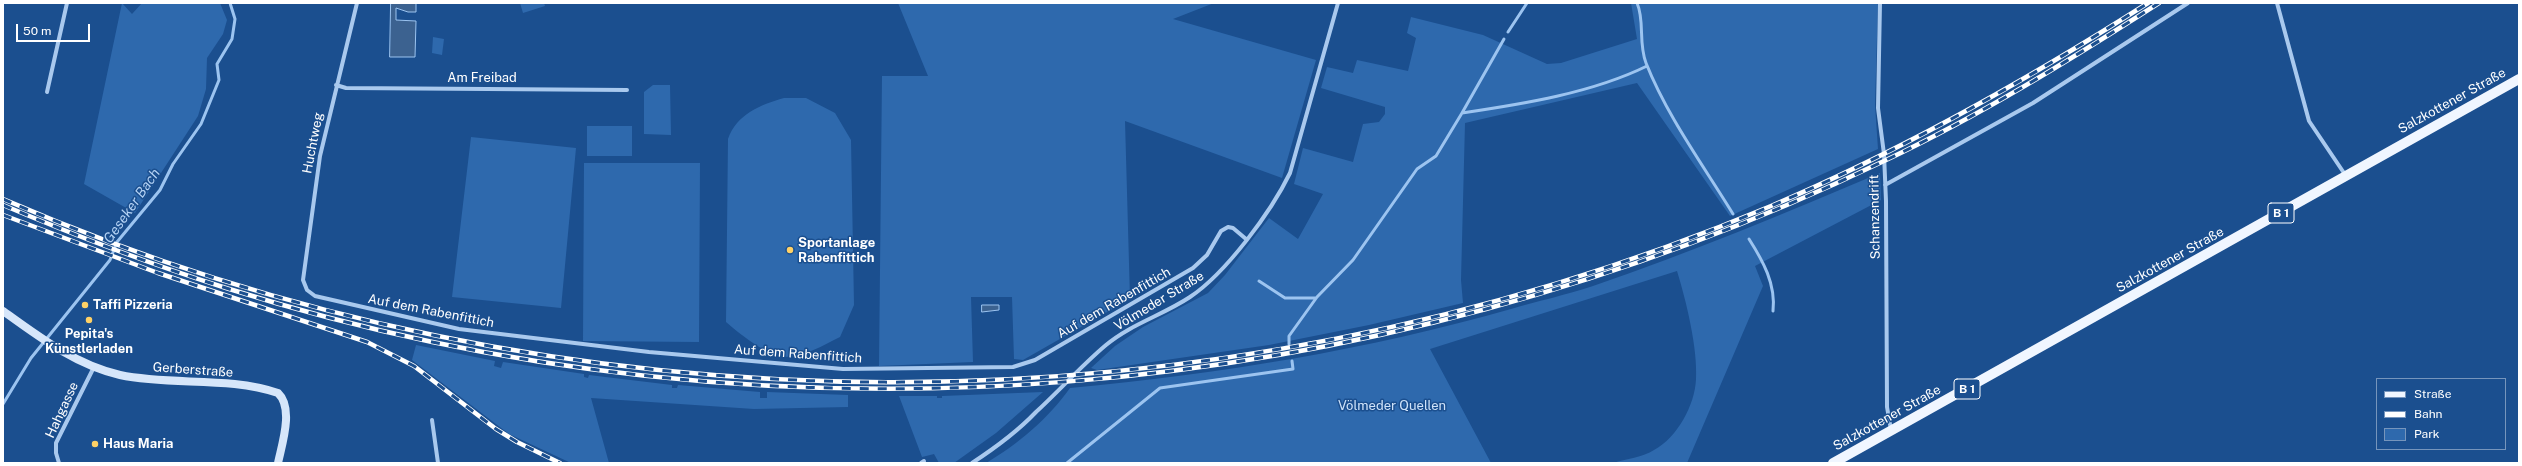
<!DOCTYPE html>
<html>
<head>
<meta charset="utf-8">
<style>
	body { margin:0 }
	#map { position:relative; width:2522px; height:466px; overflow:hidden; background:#1b4f8f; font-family:"Public Sans",sans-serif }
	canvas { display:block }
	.frame { position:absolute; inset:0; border:4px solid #fff; pointer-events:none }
	.legend { position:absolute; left:2376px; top:378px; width:130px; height:72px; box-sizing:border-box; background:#1b4f8f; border:1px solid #7695bc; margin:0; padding:5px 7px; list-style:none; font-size:12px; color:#fff }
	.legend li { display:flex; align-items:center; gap:8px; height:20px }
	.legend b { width:20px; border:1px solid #7695bc }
	.scale { position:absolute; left:16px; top:24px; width:74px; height:18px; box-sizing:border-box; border:2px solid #fff; border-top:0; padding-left:5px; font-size:12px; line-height:14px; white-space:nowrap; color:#fff; -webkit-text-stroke:3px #1b4f8f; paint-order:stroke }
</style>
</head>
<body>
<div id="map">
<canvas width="2522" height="466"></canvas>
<div class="frame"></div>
<ul class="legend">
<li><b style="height:5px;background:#f0f6ff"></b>Straße</li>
<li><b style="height:5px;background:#fff"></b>Bahn</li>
<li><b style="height:11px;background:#2e69ad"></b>Park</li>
</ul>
<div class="scale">50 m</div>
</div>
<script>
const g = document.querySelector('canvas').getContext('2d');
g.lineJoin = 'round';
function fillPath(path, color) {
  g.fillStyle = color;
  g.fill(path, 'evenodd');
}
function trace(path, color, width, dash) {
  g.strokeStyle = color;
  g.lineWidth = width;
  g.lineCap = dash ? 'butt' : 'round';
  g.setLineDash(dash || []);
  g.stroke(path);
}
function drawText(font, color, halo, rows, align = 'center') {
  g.font = font + ' "Public Sans",sans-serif';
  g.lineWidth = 3;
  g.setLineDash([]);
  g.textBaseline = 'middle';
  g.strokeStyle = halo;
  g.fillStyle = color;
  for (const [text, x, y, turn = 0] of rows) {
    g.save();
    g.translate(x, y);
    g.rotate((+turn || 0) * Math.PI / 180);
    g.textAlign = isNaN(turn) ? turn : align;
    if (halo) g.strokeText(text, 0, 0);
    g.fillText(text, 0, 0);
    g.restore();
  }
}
fillPath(new Path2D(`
	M122,3l10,11 10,-11h78l7,17 -4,14 -16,24 -1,31 -8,27 -63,97 -51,-29z
	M520,3h24l1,3 -22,7z
	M898,3h316l-41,16 143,41 -34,118 -157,-57 5,178 -107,61 -9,-1 -2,-62h-41l2,65 -94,4 3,-290h46z
	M1631,3h247l-3,102 3,44 -148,67 -93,-133 -172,40 -4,157 2,23 -94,22 -100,20 -172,25 -6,-2 24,-22 28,-19 65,-34 17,-18 44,-57 29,21 25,-45 -29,-10 9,-36 50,14 10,-38 16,-2 6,-8v-7l-64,-19 6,-21 26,6 4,-13 51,11 8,-33 -9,-5 4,-16 72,18 64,29 14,-1 76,-24z
	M433,37l11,2 -2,16 -10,-2z
	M653,85h17l1,50 -27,-1v-42z
	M784,98h22l29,15 16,27 3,165 -14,32c-18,9 -38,21 -59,20 -13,-1 -45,-26 -55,-35l2,-183c9,-25 32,-34 56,-41z
	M587,126h45v30h-45z
	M471,137l105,11 -15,160 -109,-11z
	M584,163h116l-1,179 -116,-1z
	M1880,173l1,27 -126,66 8,20 -76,177h-74c13,-4 30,-6 41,-13 23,-12 41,-45 42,-71 2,-30 -10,-79 -19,-108l-247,78 61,114h-505c31,-18 63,-45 84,-75 150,-14 297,-38 441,-79 27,-8 55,-14 82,-23 97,-33 192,-73 287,-113z
	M416,345l79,16 -1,5 7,2 2,-6 81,12v3l4,1 1,-3 83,10v3h5l1,-3 82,7v6h7v-6l81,3v12l-94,2 -163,-11 18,65h-38l-62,-29 -97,-74z
	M1043,392l-47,41 -42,30h-15l-5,-9 -12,3 -23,-61h38v2h5v-2z`), '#2e69ad');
const water = new Path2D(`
	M391,3h25v9h-8l-12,-4v12l20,1 -1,36h-25z
	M982,305h17v5l-17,2z`);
fillPath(water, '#3c6290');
trace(water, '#9cc4f0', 1);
trace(new Path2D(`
	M1637,3c8,18 1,39 9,60 21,53 57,102 87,151
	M1508,32l19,-29
	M1462,113l42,-74
	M1749,239c14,22 27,45 24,72
	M1259,281l26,17h31
	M1289,344v-8l28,-39 36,-37 64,-91 19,-13 26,-43c61,-9 130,-20 185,-47
	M3,404l28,-46 79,-98 7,-18 43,-52 13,-26 28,-40 18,-44 -2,-16 15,-25 3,-20 -5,-16
	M1067,463l93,-75 133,-19 -1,-8`), '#9cc4f0', 3);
trace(new Path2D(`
	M357,3l-37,153 -17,124 4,10 8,6 144,33 190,23 194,17 170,-2 22,-7 158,-92 14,-13 14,-24 7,-4 5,1 13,11
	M1880,3l-2,105 6,46 2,47 1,206 4,23
	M2277,3l32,118 37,55
	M336,85l10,3 281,2
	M47,92l20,-89
	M1885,185l148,-82 155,-100
	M432,420l6,43
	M59,463l-3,-10v-10l38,-76
	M921,463l3,-2
	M972,463c23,-15 45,-31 64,-51 24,-22 45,-46 70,-67 25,-21 57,-30 84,-48 36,-24 81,-85 100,-124l48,-170`), '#a9c9ee', 4);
trace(new Path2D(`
	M3,311c36,26 73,54 117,64 52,11 108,1 158,18 16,15 4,51 0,70`), '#d6e6fa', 8);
trace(new Path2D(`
	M1833,463l686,-384`), '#f0f6ff', 10);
const rail = new Path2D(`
	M3,199c561,243 1205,243 1768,7 132,-56 256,-126 377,-203
	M3,205c73,31 147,59 223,83 545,172 1145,120 1658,-127 95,-45 186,-101 275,-158
	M3,215l155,58 209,69 47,24 82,63 21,13 43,21`);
trace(rail, '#fff', 4.5);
trace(rail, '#1b4f8f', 3, [9]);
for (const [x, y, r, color] of [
	[790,250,4,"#ffd166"],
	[85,305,4,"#ffd166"],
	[89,320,4,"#ffd166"],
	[95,444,4,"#ffd166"]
]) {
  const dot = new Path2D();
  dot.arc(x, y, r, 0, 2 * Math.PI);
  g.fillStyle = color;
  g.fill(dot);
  trace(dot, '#1b4f8f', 1.5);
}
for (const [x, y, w] of [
	[2281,213,26],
	[1967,389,26]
]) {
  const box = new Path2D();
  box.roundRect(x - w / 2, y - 10, w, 20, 3);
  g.fillStyle = '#1b4f8f';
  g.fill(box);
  trace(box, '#fff', 1);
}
drawText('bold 12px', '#fff', null, [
	["B 1",2281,213],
	["B 1",1967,389]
]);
drawText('13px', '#fff', '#1b4f8f', [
	["Am Freibad",482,78],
	["Salzkottener Straße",2452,101,-29],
	["Huchtweg",313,143,-79],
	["Schanzendrift",1875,217,-91],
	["Salzkottener Straße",2170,260,-29],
	["Völmeder Straße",1159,301,-31],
	["Auf dem Rabenfittich",1114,303,-30],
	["Auf dem Rabenfittich",431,311,11],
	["Auf dem Rabenfittich",798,354,4],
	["Gerberstraße",193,370,4],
	["Hahgasse",62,410,-65],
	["Salzkottener Straße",1887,418,-29]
]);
drawText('bold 13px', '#fff', '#1b4f8f', [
	["Sportanlage",798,243],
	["Rabenfittich",798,258],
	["Taffi Pizzeria",93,305],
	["Pepita's",89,334,"center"],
	["Künstlerladen",89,349,"center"],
	["Haus Maria",103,444]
], 'left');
drawText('13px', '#cfe3fa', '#1b4f8f', [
	["Völmeder Quellen",1392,406]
]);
drawText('italic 14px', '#b5d3f5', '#1b4f8f', [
	["Geseker Bach",132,206,-55]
]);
</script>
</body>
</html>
